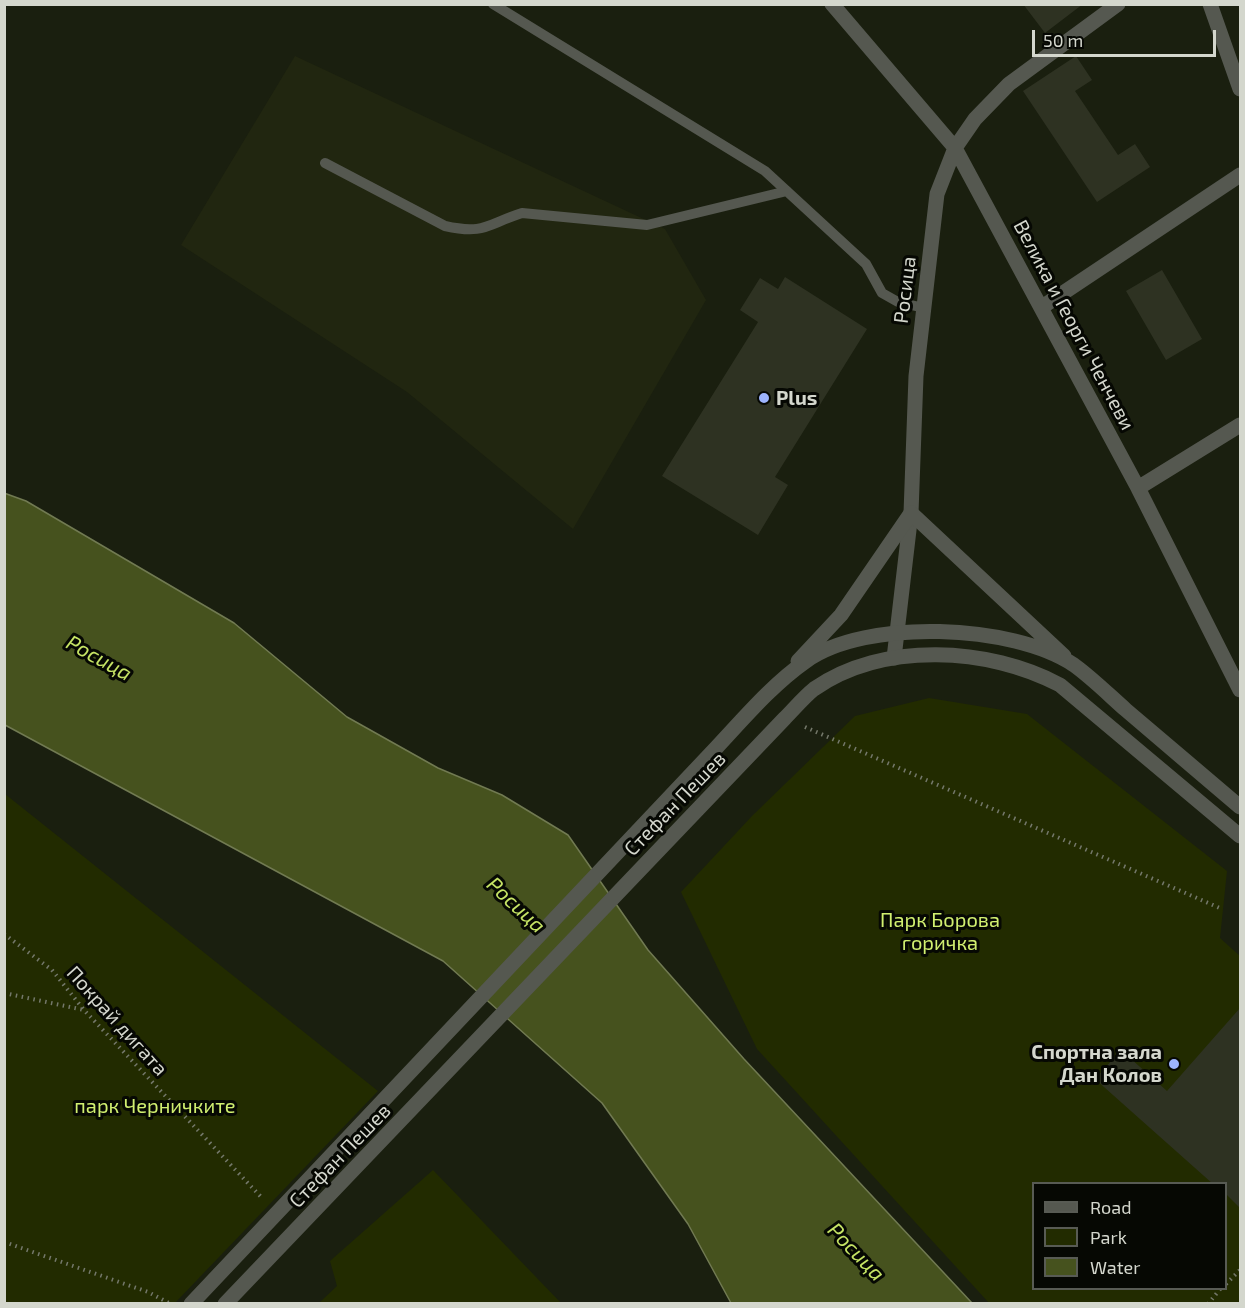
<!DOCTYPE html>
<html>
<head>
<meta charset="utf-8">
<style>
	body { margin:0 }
	#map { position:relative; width:1245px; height:1308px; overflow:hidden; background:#1a1f0f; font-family:"Exo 2",sans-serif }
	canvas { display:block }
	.frame { position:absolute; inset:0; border:6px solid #d4d7cd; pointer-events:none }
	.legend { position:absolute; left:1032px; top:1182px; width:195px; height:108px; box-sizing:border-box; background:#060803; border:2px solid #585b54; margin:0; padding:8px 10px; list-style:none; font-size:18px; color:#d4d7cd }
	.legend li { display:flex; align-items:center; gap:12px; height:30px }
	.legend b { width:30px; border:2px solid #585b54 }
	.scale { position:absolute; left:1032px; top:30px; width:184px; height:27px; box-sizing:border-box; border:3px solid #d4d7cd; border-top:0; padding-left:8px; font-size:18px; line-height:21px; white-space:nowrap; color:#d4d7cd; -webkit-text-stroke:4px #060803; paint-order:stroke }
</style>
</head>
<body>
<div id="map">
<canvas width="1245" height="1308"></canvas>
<div class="frame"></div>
<ul class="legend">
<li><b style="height:8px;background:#555850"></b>Road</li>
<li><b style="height:16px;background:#222b00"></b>Park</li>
<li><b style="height:16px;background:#46521e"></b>Water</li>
</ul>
<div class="scale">50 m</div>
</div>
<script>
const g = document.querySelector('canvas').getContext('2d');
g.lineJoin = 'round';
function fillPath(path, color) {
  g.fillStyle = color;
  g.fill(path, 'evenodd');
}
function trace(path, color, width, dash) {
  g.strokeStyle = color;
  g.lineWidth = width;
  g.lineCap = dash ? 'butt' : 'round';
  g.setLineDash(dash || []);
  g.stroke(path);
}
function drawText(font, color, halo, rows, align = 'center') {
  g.font = font + ' "Exo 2",sans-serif';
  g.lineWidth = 6;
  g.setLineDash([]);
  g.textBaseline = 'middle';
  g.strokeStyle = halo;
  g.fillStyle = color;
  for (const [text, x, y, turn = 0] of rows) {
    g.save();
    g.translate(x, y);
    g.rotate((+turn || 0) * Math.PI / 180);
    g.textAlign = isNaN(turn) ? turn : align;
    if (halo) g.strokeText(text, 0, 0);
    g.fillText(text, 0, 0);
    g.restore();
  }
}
fillPath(new Path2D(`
	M295,56l370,173 41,71 -133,229 -166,-137 -226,-147z`), '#212610');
fillPath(new Path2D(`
	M929,698l98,16 200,157 -7,67 20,18v347h-251l-232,-254 -76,-157 71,-76 103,-100zM1034,1184h192v104h-192z
	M5,794l373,297 -203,212h-170z
	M433,1170l128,133h-242l18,-17 -7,-25z`), '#222b00');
const water = new Path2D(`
	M4,493l22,8 208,122 113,94 91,51 64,27 66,40 80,115 96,109 228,244h-241l-43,-79 -86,-121 -159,-142 -438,-236z`);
fillPath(water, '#46521e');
trace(water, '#717a52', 1.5);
fillPath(new Path2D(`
	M1023,4h60l-38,29z
	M1076,56l16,24 -17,11 43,64 17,-11 15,23 -53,35 -74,-111z
	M1162,270l40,69 -36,21 -40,-69z
	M785,277l82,52 -92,148 13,8 -30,50 -96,-59 96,-154 -18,-12 20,-32 18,11z
	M1240,1008v200l-14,-14v-10h-13l-118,-105 26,-29 46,41z`), '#2e3222');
trace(new Path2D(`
	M805,727l417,182
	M4,934l48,36 32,40 179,189
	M4,993l80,17
	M4,1242l144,50 23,12
	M1226,1284l14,-14
	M1208,1304l13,-16`), '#74786a', 4, [1.5, 4.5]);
trace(new Path2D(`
	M493,4l272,167 101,93 16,29 16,9 26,6
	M325,163l120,63c40,9 42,-2 77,-13l125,12 140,-34`), '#555850', 10);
trace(new Path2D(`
	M832,4l123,144 183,340 102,202
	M1210,4l30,85
	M1042,307l198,-132
	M1138,488l102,-63
	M894,658l17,-145 5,-137 21,-182 18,-46 20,-29 34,-35 109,-80`), '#555850', 15);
trace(new Path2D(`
	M798,661l43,-46 70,-102 153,143
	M191,1304l526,-557c28,-30 56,-63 89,-86 60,-43 207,-37 268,4 18,13 35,30 52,45 38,32 76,65 114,97
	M225,1304l560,-586c9,-9 19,-21 29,-29 69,-48 175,-42 246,-4l180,151`), '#555850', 15);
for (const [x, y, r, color] of [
	[764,398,6,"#9db4fd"],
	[1174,1064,6,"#9db4fd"]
]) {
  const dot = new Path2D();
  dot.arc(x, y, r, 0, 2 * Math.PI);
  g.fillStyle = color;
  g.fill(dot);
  trace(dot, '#060803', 2);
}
drawText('20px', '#d4d7cd', '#060803', [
	["Росица",905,290,-83],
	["Велика и Георги Ченчеви",1074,325,62],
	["Стефан Пешев",675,804,-46],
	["Покрай дигата",117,1021,48],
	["Стефан Пешев",340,1156,-46]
]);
drawText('bold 20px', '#d4d7cd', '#060803', [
	["Plus",776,398],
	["Спортна зала",1162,1052,"right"],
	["Дан Колов",1162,1075,"right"]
], 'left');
drawText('20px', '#d1ef70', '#060803', [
	["Парк Борова",940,920],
	["горичка",940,943],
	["парк Черничките",155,1106]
]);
drawText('italic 21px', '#c6e465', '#060803', [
	["Росица",99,658,29],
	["Росица",516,905,43],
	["Росица",856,1252,46]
]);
</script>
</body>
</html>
